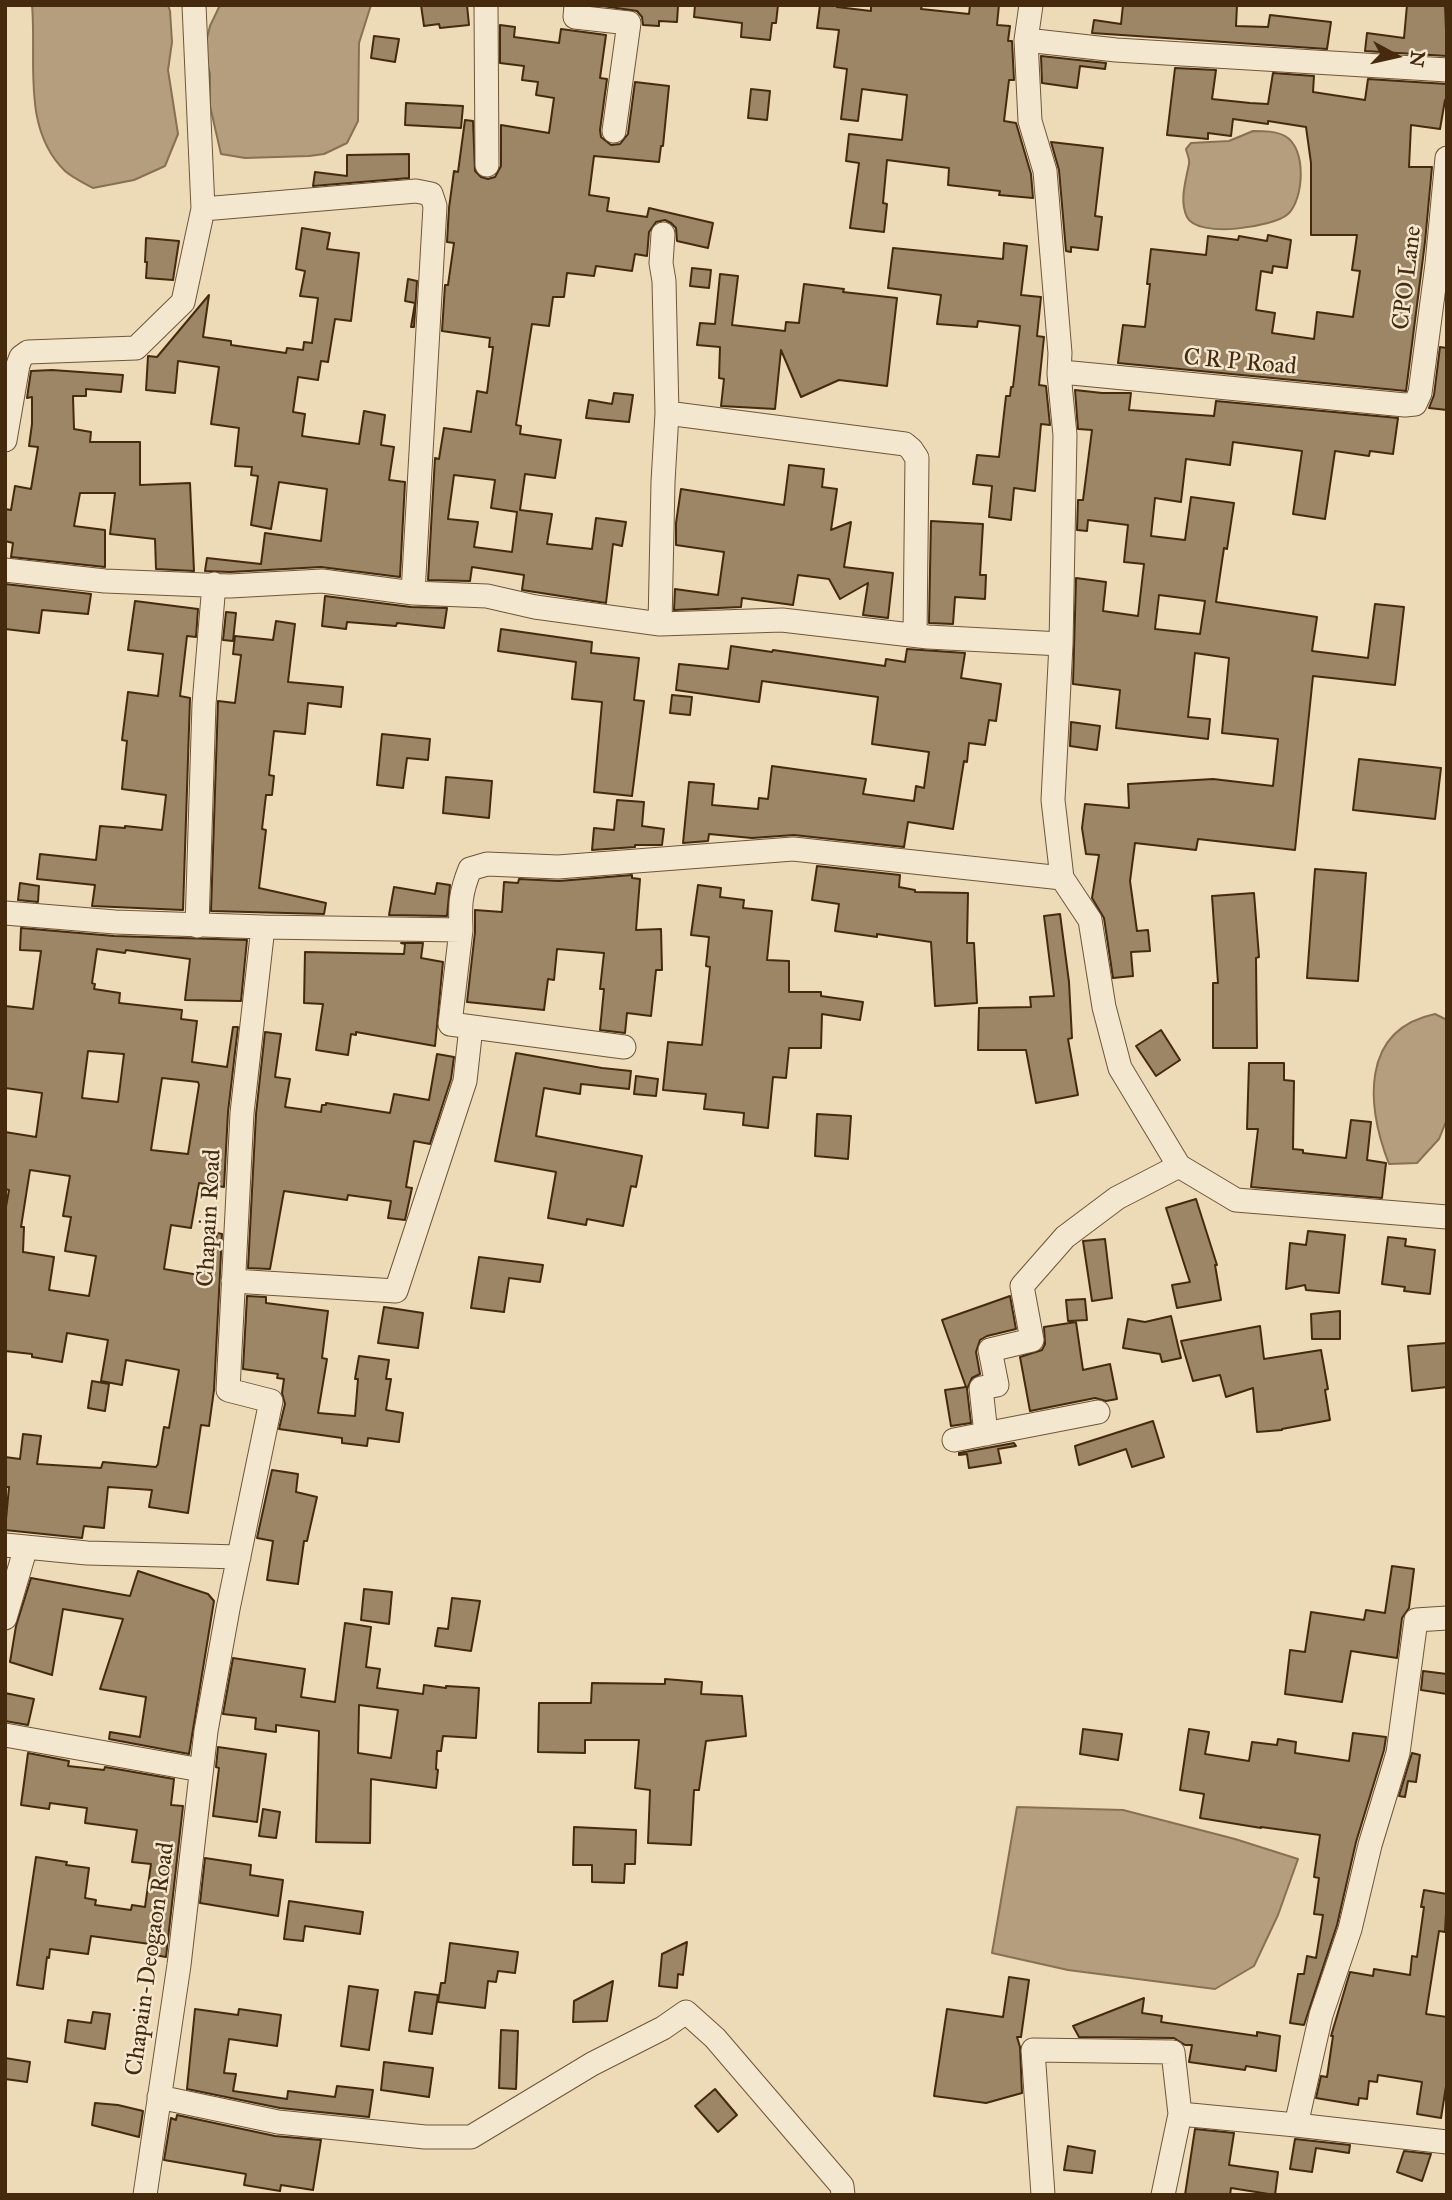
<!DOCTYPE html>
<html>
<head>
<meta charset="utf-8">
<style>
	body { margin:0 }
	#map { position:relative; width:1452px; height:2200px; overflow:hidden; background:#eddab6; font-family:"IM FELL Great Primer",serif }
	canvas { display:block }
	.frame { position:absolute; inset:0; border:7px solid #452a0d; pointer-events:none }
	.north { position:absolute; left:1361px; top:21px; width:70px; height:70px; -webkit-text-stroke:5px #f3e7d0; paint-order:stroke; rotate:98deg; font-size:19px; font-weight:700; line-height:28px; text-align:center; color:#452a0d }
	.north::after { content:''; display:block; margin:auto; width:24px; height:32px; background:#452a0d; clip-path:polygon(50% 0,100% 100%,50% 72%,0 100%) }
</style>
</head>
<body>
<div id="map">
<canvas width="1452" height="2200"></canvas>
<div class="frame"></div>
<div class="north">N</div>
</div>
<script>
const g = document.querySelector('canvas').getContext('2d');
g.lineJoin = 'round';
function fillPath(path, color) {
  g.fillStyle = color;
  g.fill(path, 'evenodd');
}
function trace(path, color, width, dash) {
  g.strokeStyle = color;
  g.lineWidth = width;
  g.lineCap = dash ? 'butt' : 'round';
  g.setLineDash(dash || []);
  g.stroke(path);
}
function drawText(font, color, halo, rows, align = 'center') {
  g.font = font + ' "IM FELL Great Primer",serif';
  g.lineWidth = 5;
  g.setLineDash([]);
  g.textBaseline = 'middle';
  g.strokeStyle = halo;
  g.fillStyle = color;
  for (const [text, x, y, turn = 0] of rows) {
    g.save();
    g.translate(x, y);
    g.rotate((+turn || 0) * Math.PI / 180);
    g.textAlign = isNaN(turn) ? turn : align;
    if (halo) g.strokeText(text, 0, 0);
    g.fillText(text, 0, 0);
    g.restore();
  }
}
const water = new Path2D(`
	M32,5h136l2,6 2,31 -4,28 10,64 -13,32 -31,14 -41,8c-9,-5 -20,-10 -28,-17 -44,-43 -28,-110 -33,-166z
	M220,5h151l-12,38 -1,78 -11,22 -23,11 -15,2 -64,2 -24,-4 -11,-48v-32l-6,-24 6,-24z
	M1253,131c11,0 23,0 32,5 22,12 19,63 3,78 -14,13 -90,25 -101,3 -8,-16 -1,-37 2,-53 1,-5 -2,-10 -3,-15l5,-6 38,-2z
	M1435,1014l12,6v99l-8,20 -22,24 -28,1c-22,-57 -30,-134 46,-150z
	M1017,1807l106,3 112,29 63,20 -20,56 -24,51 -39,23 -147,-19 -76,-17z`);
fillPath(water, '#b49e7d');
trace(water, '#887050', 2);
const building = new Path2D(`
	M421,5h46l2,20 -29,3 -1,-4 -15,2z
	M596,5h82l-1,17 -18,-1v5l-16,-1 -1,-8 -5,-6z
	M695,5h83l-2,18h-4l-2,17 -29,-3 1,-14 -48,-6z
	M820,5h17v2l34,4v-6h51l-1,4 48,5 1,-9h29l-2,20 13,1 -2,15h4l2,39h-5l-5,41 12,2 15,51 2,24 -34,-3 1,-4 -52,-6 1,-17 -62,-8 -4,43 4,1 -3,28 -34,-4 9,-65 -13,-2 3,-27 53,6 5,-45 -45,-6 -4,32 -17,-2 6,-50 -13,-2 5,-37 -22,-2z
	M1123,5h114l-1,21 32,1 2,-12 61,7 -4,27 -235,-16 2,-13 27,4z
	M1407,5h38l2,51 -82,-5 2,-18 37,5z
	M500,25l15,2 -1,10 45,6 2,-14 45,6 -6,43 7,1 -7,51 1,7 10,8 9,-1 8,-10 7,-52 34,4 -6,60h-2l-2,16 -65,-6 -5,39 20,3 -2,13 40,6 2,-9 64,15 -5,25 -31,-7 -1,-13 -5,-5 -6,-3 -9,2 -7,10 -2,24 -12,-2 -3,17 -36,-5 -2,10 -27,-3 -3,24h-11l-4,29 -17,-2 -16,101 5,1 -1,8 41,6 -6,38 -30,-4 -5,36 32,4 -5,30 45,5 4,-31 30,4 -4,24 -9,-2 -7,59 -84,-13 2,-15 -52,-8 -2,14 -42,-1 7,-122 4,1 5,-31 27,4 6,-41 10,2 6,-46h-4l1,-9 -48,-7 3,-46h3l6,-42 -7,-1 2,-34 5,-37 4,1 7,-52 8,1 2,50 6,6 7,2 7,-2 6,-11v-41l48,8 5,-35 -18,-3 2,-13 -16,-2 2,-14 -24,-3zM454,475l41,5 -4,28 26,4 -5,40 -38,-5 4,-25 -30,-3z
	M374,36l25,3 -4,23 -24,-4z
	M1041,56l65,7 -1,6 -25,-3 -3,22 -35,-5z
	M1175,68l41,2 -4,29 38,4 18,1 5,-31 41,3 -1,16 52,8 3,-21 79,5v17l-2,-1 -5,29 -29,-4 -2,42h23l-7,75 -19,149 -288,-28 5,-38 22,2 5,-43h-3l4,-35 55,6 2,-19 30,4 1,-4 28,5 1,-6 23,5 -4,28 -14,-2 -1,7 -11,-2 -5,39 19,3 -3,20 42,6 3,-27 36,5 7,-46 -8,-1 5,-35h-46v-72l-5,-36 -38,-6v3l-35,-5 -2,17 -23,-3v6l-41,-4z
	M751,89l19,2 -3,29 -19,-2z
	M406,103l57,3 -2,22 -56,-3z
	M1051,142l52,6 -8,68 7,1 -4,33 -27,-3v5l-5,-1 -7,-81z
	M409,154v24l-96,8 2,-14 32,4v-21z
	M302,228l28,5 -3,16 32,4 -8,68 -16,-2 -7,43 -7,-1 -3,19 -20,-3 -5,35 12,2 -3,22 57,8 5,-33 21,4 -4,30 13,2 -5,33 16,2 -5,95 -79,-10 -91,5 -25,-1 2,-13 54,6 4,-31 56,8 6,-52 -48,-7 -8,47 -20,-4 7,-49 -7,-1 1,-8 -17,-1 4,-38 -28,-4 8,-57 -41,-6 -3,32 -29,-3 2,-34 9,1 52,-62 -6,42 28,4v4l55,8 1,-5 16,2 1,-8 8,1 6,-45 -18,-2 5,-25 -9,-2z
	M146,238l33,3 -6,39 -27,-2 1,-16h-2z
	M1004,243l23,3 -6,49 20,2 -4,39 7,1 -5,48 7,1 4,39 -9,-1 -6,67 -21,-3 -3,32 -22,-3 3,-31 -19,-2 4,-29 22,2 7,-61h4l1,-9h2l7,-61 -42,-5 -1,6 -40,-3 4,-29 -53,-7 5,-40 110,11z
	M692,268l19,2 -2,18 -19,-2z
	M720,274l18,2 -6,49 53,6 1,-9 13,1 5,-39 40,5 -1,3 54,6 -10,88 -48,-6 -38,17 -20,-47 -6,59 -54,-3 3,-27 -5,-1 1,-31 -23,-2 3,-22 15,1z
	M408,279l9,2 -3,46h-3l4,-24 -10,-2z
	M1440,347l7,1v62l-18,-2 5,-13z
	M52,370l71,5 -2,17 -35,-3v7h-13l1,33 17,3 -1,10h50v43l50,-2 4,88 -38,-2 -1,-30 -45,-5 5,-41h-35l-6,33 31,4v37l-94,-10 2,-14 -8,-2v-32l6,1 4,-24 16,3 7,-42 -9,-1 3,-22v-27l-5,1 4,-27z
	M1075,390l27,3h29l-2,17 85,6 2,-15 182,17 -5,36 -23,-3 -1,5 -34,-5 -10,68 -32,-5 9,-63 -69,-9 -3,23 -44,-6 -5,43 -26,-4 -4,38 34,4 6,-43 43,6 -7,46 -3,-1 -8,54 101,15 -5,34 56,7 7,-54 29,3 -9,78 -82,-9 -18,174 -97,-11 -2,11 -61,-7 -5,38 7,50 11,-1 2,21 -19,1 2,24 -20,2 -9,-60 -12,-20 7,-43 -13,-1 -4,-26 3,-24 44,4 -1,-24 85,-5 60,7 5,-47 -56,-6 7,-75 -34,-5 -7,64 22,2 -2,20 -92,-11 4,-38 -47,-6 3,-106 30,4 -3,29 35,5 6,-52 -20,-2 4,-37 -40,-5 -1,11 -10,-1 1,-30h5l9,-70 -14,-1zM1159,595l46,6 -5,33 -45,-5z
	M614,393l19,2 -4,27 -43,-4 3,-18 23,4z
	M789,465l35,4 -2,18 15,2 -6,41 20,-8 -7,45 49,6 -5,45 -25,-3 5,-32 -28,16 -11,-20 -31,-4 -5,30 -51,-7 -1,9 -67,3 1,-21 43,6 6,-43 -48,-7v-22l5,-34 103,16z
	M931,521l52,3 -3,51h6l-1,24 -30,-2 -2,27 -24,-1z
	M5,584l86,10 -3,20 -46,-4 -3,23 -34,-4z
	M325,596l86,11 36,1 -3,20 -47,-5 -1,3 -49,-4 -1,7 -24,-3z
	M135,601l63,8 -2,28 -9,-1 -7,60 10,2 -7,212 -91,-4 3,-21 -58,-6 3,-25 56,6 4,-34 25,2v-2l37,4 4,-35 -44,-6 5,-48 -5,-1 6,-48 30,4 5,-42 -35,-4z
	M226,612l10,1 -3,28 -10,-1z
	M276,621l19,3 -7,58 55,5 -2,20 -33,-4 -3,31 -31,-3 -5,44 5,1 -2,19h-6l-4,34 4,1 -7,58 67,15 -2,11 -113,-3 7,-210 17,2 6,-48 -8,-1 2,-18 38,4z
	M501,629l91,13 -1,11 48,5 -5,42 10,1 -12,95 -38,-4 8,-90 -30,-3 4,-37 -78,-11z
	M731,646l41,6 1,-2 112,16 1,-7 19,3 2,-13 58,4 -4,25 40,6 -5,37 -7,-1 -4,25 -16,-2 -2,19 -3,-1 -11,68 -45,-7 -4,25 -110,-12 -42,3 -43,-4 -1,7 -25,2 6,-61 25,2 -2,21 46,4 1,-11 9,1 4,-33 94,13 -3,15 51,7 2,-15 8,2 5,-36 -57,-8 6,-47 -116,-16 -3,21 -83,-12 3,-26 49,5z
	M672,695l20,2 -2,18 -20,-2z
	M1071,722l29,4 -3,24 -27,-4z
	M382,734l48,5 -2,21 -21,-2 -4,30 -26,-3z
	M1359,759l82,9 -6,51 -82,-9z
	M446,777l46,4 -3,37 -46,-5z
	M617,800l27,2 -2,24 22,3 -2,16h-27v2l-43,3 2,-22 20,2z
	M817,866l83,9 -1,12 16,3v2l53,1 -1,50h7l3,60 -42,3 -4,-64 -54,-8v3l-42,-6 4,-27 -27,-4z
	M1315,869l51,4 -8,108 -51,-3z
	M632,875v3l8,1 -4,51 25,-1 1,41h-6l-5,46 -24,-3 -2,20 -25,-3 4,-41h-4l4,-36 -47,-4 -3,31 -6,-1 -4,31 -77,-8 8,-70v-22l27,2 2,-30 14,1 1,-4 40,2z
	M20,883l19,3 -1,16 -20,-2z
	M437,883l13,2 -3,31 -58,-1 5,-28 41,7z
	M698,885l23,3 -1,9 24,3 -1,8 29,3 -5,49 22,1v31h32v4l42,6 -3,18 -38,-6 -1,34h-32l-3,30 -13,-1 -5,51 -25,-3 1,-12 -40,-4 2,-15 -43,-4 5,-48 34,3 8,-78 -4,-1 3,-29 -18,-2z
	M1254,893l5,64 -3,1 1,90h-44v-65h5l-6,-87z
	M1060,914l9,68 3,56 -4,1 10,56 -42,8 -10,-53h-48l1,-42 52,-1 -1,-10 24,-1 -10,-80z
	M21,928l93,8 133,4 -6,61 -56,-1 5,-41 -64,-9 -1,3 -28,-4 -5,34 3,1 -1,5 26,4 -1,10 63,7 -1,9 16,2 -5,41 35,5 6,-40h5l-10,85 -4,75 -25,-4 -8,45 -20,-3 -7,44 35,6 1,-11 12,2 5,-33 5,1 -8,156 -5,36 -8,-1 -13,88 -39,-6 3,-17 -44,-3 -4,41 -20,-2 -2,12 -77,-8 4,-43h-4v-30l15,2 3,-25 18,2 -4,28 64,4 2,-6 53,5 2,-3 6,-37 5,1 10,-58 -53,-10 -4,25 -21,-4 7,-41 -41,-7 -5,29 -30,-5v-3l-27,-3v-139l4,-22 -4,-1v-57l31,5 6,-44 -37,-5v-82l28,3 8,-58 -21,-1zM88,1051l36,3 -6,48 -36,-4zM162,1078l36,4 1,3 -11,69 -37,-4zM30,1170l40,6 -7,40 8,1 -6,34 31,5 -7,40 -40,-6 5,-33 -31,-5 1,-25h-3z
	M401,943h22l-2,15 22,4 -8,84 -79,-14v3l-5,-1 -3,21 -32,-5 7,-46 -19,-1 1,-51 99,2 1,-10z
	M1161,1030l19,30 -24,16 -20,-30z
	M265,1032l16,2 -6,43 15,2 -5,28 36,5 1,-7h4v-2l64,10 4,-19 35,6 8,-46 17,3 -3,22 -21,65 -16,-3 -8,46 6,1 -7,32 -17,-2 3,-17 -43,-6 -1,5 -63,-9 -14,78 -22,-1 8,-154z
	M516,1053l86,15 29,3 -2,18 -48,-5 -1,10 -36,-6 -8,48 106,20 -6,31 -5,-1 -8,40 -36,-7 -1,6 -38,-7 8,-46 -61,-11z
	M1249,1063h35v17l10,1 -1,68 10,1v3l43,5 5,-38 20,2 -4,38 19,3 -4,35 -131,-11 7,-58h-11z
	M636,1076l22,3 -2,17 -22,-2z
	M817,1114l34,2 -3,43 -33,-3z
	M1196,1199l21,66h-2l6,35 -44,8 -5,-23 18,-3 -24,-74z
	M1308,1231l37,4 -6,58 -33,-3 -1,-5 -19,4 4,-46 16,2z
	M1388,1237l18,2 -1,7 30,4 -5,44 -26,-3 1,-4 -23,-3z
	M1105,1239l7,59 -20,3 -9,-60z
	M479,1257l64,8 -3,17 -31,-4 -5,34 -33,-4z
	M247,1296l19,1v6l62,8 -6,47 5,1 -9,54 37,3 3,-37h-3l4,-23 30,4 -3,19h5l-5,31 17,3 -4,29 -31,-4 -1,8 -25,-3v-5l-63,-9 6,-25 -3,-11 2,-14 -7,-1 1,-4 -35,-5z
	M1010,1296l6,33 -29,7 -7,4 -4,12 4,22 -8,4 -5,11 4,34 -20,3 -6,-36 21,-3 -24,-67z
	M1085,1299l2,21 -19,1 -2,-21z
	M384,1307l39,6 -5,35 -40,-5z
	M1340,1311v28h-28l-1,-25z
	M1171,1316l10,42 -19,4 -2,-8 -37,-6 5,-29 17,3z
	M1076,1322l7,48 27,-6 7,35 -11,2 -11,-3 -65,13 -10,-54 22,-7 3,-6 -1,-17z
	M1260,1326l4,33 57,-9 7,39 -3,1 5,30 -48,9v1l-25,2 -4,-44 -27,9 -6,-22 -27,6 -12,-40z
	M1447,1343v44l-35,4 -4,-45z
	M92,1381l17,3 -4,27 -17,-3z
	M1153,1421l11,36 -32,10 -6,-18 -47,16 -4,-19z
	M1014,1443l2,3 -18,3 3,14 -32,5 -2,-14 -8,1v-2z
	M272,1470l26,4 -2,18 21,5 -10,44h-3l-6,43 -31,-4 6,-39 -16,-3z
	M1392,1566l22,3 -5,39 -7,10 -5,40 -46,-7 -9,51 -57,-8 5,-44 15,2 6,-40 53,8 2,-10 19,3z
	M138,1571l70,23 6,7 -25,153 -80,-15 1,-7 30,5 6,-40 -46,-8 23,-70 -60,-10 -11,66 -42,-13 6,-36 15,-48 99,18z
	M364,1589l28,3 -3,32 -28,-4z
	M452,1598l28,3 -9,50 -36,-5 3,-18 10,1z
	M345,1623l26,4 -5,40 14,2 -3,19 46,6 1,-9 22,3v-2l33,2 -3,50 -33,-2 -2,15h-4l-1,18 2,1 -2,18 -65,-9 -1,64 -54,-1 3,-111 -43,-6v7l-21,-3 1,-11 -33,-4 10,-56 72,11 -4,28 34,5zM359,1705l39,5 -7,48 -33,-5z
	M1423,1671l24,3v20l-26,-4z
	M665,1679l37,3 -1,12 41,2 4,40 -40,5 -7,49h-5l-3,55 -43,-2 2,-53 -15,-2 4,-48h-54v13l-47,-1 1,-49h52l1,-20 73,1z
	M5,1693l29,6 -6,26 -23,-4z
	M1083,1729l39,5 -4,26 -38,-6z
	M1189,1729l20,3 -4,22 44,7 3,-19 25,3 1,-6 18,3 -1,11 54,8 4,-28 33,4 -2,13 -28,92 -19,83 -33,100 -14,-2 8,-49h6l3,-18 9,2 7,-43 -9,-1 5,-36 -5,-1 6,-42 -59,-8v1l-61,-10 4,-24 -24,-4z
	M218,1747l48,7 -9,68 -44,-6 6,-48 -3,-1z
	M28,1753l41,8 -1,5 36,4 1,-3 69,12 -3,26 12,1 -17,151 -17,-3 1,-10 -59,-8 -3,18 -38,-5 -1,9 -2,-1 -4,32 -26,-4 19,-128 31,5 -1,3 23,3 -4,30 11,2 -1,5 36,5 1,-5 13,2 6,-43 -19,-2 5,-32 -52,-7 2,-15 -37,-5 -1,6 -28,-4z
	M1412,1753l8,2 -4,27 -8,-1 -3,16 -6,-1z
	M263,1809l17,3 -4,26 -17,-2z
	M574,1827l62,3 -1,34h-10l-1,19 -32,-1v-17h-19z
	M205,1858l46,7 -1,10 33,5 -5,36 -78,-13z
	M1424,1890l23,4 -2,38 -6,-1 -13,83 21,3v63l-6,38 -24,-4 5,-32 -44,-7 -1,7 -8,-1 -2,18 -8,-1 -1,7 -42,-7 5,-22 6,1 6,-41h-2l19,-64 23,4 1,-7 36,6 2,-19 5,1 7,-50h-3z
	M289,1901l74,11 -3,22 -55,-8 -2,15 -19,-2z
	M687,1942l-4,33 -5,-1 -1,14 -18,-2 3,-32z
	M450,1943l68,9 -3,21 -17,-2 -2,11 -8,-1 -3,27 -47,-6 3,-19h4z
	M1009,1977l20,3 -8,57h-4l3,10 2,46 -36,10 -52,-7 13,-87 56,8z
	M613,1981l-6,40 -34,1 1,-21z
	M349,1986l29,4 -9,60 -28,-4z
	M415,1992l23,3 -6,39 -23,-3z
	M1144,1998l-2,15 20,3 -1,6 96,14v-4l23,4 -4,35 -30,-5 -1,4 -56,-8 3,-17h-7l-11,-7 -95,-1 -6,-11z
	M195,2009l43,6 1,-6 42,6 -4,31 -48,-7 -5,34 12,1 -3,17 54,8 1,-8 47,6 2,-11 36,4 -4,27 -89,-9 -93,-19z
	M93,2012l17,2 -5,35 -40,-7 3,-22 23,3z
	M501,2030l17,1 -2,58 -17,-1z
	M5,2058l25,4 -3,20 -22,-3z
	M384,2062l49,6 -4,29 -48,-7z
	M715,2089l22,26 -19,17 -23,-26z
	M95,2103l23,2 25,6 -4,26 -47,-12z
	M177,2115l98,21 46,4 -8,50 -32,-5 -1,6 -36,-6 2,-11 -82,-14 7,-42 5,2z
	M1195,2129l39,4 -5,32 49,7 -3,23 -44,-7 -1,7h-45z
	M1295,2139l55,6 -1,8 -33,-5 -4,24 -22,-3z
	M1068,2146l27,5 -3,22 -28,-3z
	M1404,2151l27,3 -9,27 -25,-9z`);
fillPath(building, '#9c8665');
trace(building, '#452a0d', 2);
const street = new Path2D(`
	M194,5l9,204 213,-18 15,3 4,12 -22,387
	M486,5l1,160
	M576,5l-1,12 54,6 -15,108
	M1031,5l-5,35 4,81 15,50 15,182 -1,21 6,61 -4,209 -8,156 9,78 28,42 14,87 16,61 59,98 57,34 211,17
	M1026,40l90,10 331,20
	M1059,374l13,-1 333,32 10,-1 5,-11 17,-129 10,-106
	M667,413l238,31 6,5 6,9 -2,177
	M5,440l13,-75 3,-8 7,-5 108,-4 47,-46 20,-93
	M5,570l100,11 125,5 92,-5 91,12 74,3 48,11 125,17 122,-4 146,17 133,7
	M660,624l3,-142 4,-69 -3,-132 -3,-18 2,-29
	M5,913l110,9 148,5 -21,186 -14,277 43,11 -43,208 -22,122 -27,234 -34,230
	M197,926l7,-222 10,-120
	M263,927l198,3 -11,94 174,23
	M461,930c-1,-25 -1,-36 9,-61l17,-5 71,3 235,-18 269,29
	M233,1281l163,10 69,-210 6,-54
	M986,1434l-5,-46 16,-3 -7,-35 42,-10 -10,-54 43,-49 52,-39 62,-32
	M954,1440l144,-28
	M5,1545l82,8 152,4
	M5,1618l21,-71
	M5,1735l196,35
	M159,2097l119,25 147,15h46l121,-73 71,-36 23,-16 29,26 127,148 1,9
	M1296,2125l151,17
	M1043,2195l-10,-145 140,2 7,62
	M1163,2195l17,-81 116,11 25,-110 29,-86 20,-84 28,-92 18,-133 31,-2`);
trace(street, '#6f5637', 25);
trace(street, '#f3e7d0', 23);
drawText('24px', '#452a0d', '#f3e7d0', [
	["CPO Lane",1408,278,-83],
	["C R P Road",1240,363,5],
	["Chapain Road",210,1218,-87],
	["Chapain-Deogaon Road",151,1959,-82]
]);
</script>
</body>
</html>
